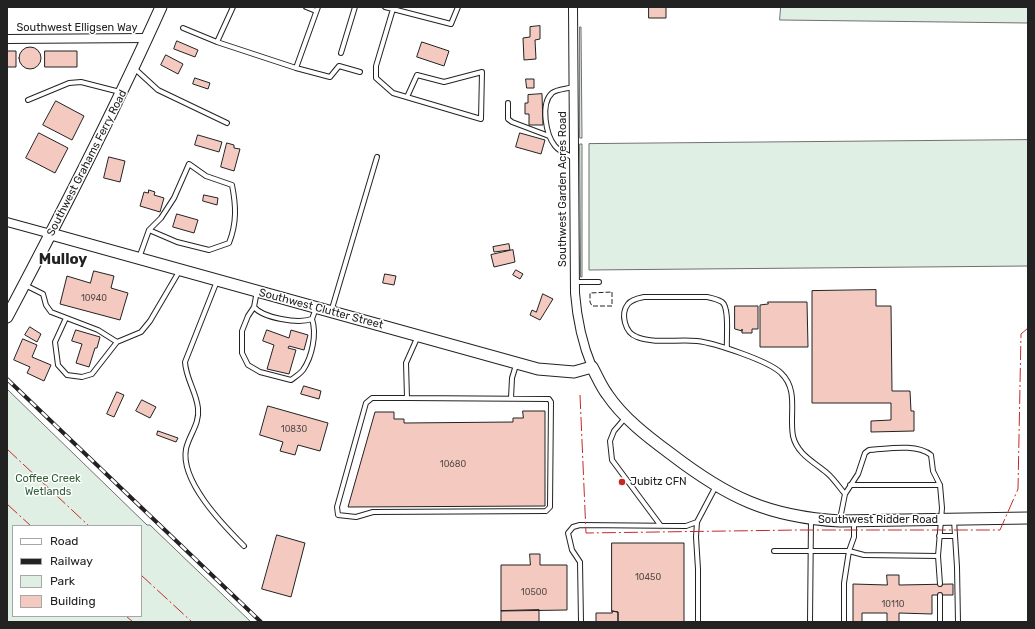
<!DOCTYPE html>
<html>
<head>
<meta charset="utf-8">
<style>
	body { margin:0 }
	#map { position:relative; width:1035px; height:629px; overflow:hidden; background:#fff; font-family:Rubik,sans-serif }
	canvas { display:block }
	.frame { position:absolute; inset:0; border:8px solid #222; pointer-events:none }
	.legend { position:absolute; left:12px; top:525px; width:130px; height:92px; box-sizing:border-box; background:#fff; border:1px solid #a7a7a7; margin:0; padding:5px 7px; list-style:none; font-size:12px; color:#222 }
	.legend li { display:flex; align-items:center; gap:8px; height:20px }
	.legend b { width:20px; border:1px solid #a7a7a7 }
</style>
</head>
<body>
<div id="map">
<canvas width="1035" height="629"></canvas>
<div class="frame"></div>
<ul class="legend">
<li><b style="height:5px;background:#fff"></b>Road</li>
<li><b style="height:5px;background:#222"></b>Railway</li>
<li><b style="height:11px;background:#e0efe3"></b>Park</li>
<li><b style="height:11px;background:#f3c9c0"></b>Building</li>
</ul>
</div>
<script>
const g = document.querySelector('canvas').getContext('2d');
g.lineJoin = 'round';
function fillPath(path, color) {
  g.fillStyle = color;
  g.fill(path, 'evenodd');
}
function trace(path, color, width, dash) {
  g.strokeStyle = color;
  g.lineWidth = width;
  g.lineCap = dash ? 'butt' : 'round';
  g.setLineDash(dash || []);
  g.stroke(path);
}
function drawText(font, color, halo, rows, align = 'center') {
  g.font = font + ' Rubik,sans-serif';
  g.lineWidth = 3;
  g.setLineDash([]);
  g.textBaseline = 'middle';
  g.strokeStyle = halo;
  g.fillStyle = color;
  for (const [text, x, y, turn = 0] of rows) {
    g.save();
    g.translate(x, y);
    g.rotate((+turn || 0) * Math.PI / 180);
    g.textAlign = isNaN(turn) ? turn : align;
    if (halo) g.strokeText(text, 0, 0);
    g.fillText(text, 0, 0);
    g.restore();
  }
}
const green = new Path2D(`
	M781,7h247v16l-248,-3z
	M580,27h1l1,111h-2z
	M1028,140v126l-439,4v-126z
	M580,144h2v133h-1z
	M7,389l140,136h3l101,97h-244zM13,526h128v90h-128z`);
fillPath(green, '#e0efe3');
trace(green, '#6f6f6f', 1);
const building = new Path2D(`
	M649,7h17v11h-17z
	M540,26v13l-5,1 1,19 -12,1 -1,-22 7,-1v-10z
	M177,41l21,9 -3,7 -21,-8z
	M422,42l27,9 -5,15 -27,-9z
	M19 58a11 11 0 1 1 22 0a11 11 0 1 1-22 0Z
	M7,51h9v16h-9z
	M45,51h32v16h-32z
	M166,55l17,9 -5,10 -17,-9z
	M195,78l15,5 -2,6 -15,-5z
	M526,79h8v9h-7z
	M542,94l1,31h-14v-11h-4v-11h3v-8z
	M56,101l28,15 -12,24 -29,-15z
	M39,133l29,15 -13,25 -29,-15z
	M520,133l25,7 -4,14 -25,-7z
	M198,135l24,7 -3,10 -24,-7z
	M227,143l7,2v3l6,1 -6,22 -13,-4z
	M109,157l16,4 -5,21 -16,-4z
	M149,190l6,2 -1,3 10,3 -4,14 -20,-6 4,-14 4,1z
	M204,195l14,3 -1,7 -14,-4z
	M177,214l21,6 -4,13 -21,-6z
	M509,244l1,6 -16,2 -1,-5z
	M513,250l2,12 -21,5 -3,-12z
	M516,270l7,4 -3,5 -7,-4z
	M94,271l20,5 -3,12 17,5 -8,27 -60,-16 7,-28 23,7z
	M385,274l11,2 -2,9 -11,-2z
	M876,290v16h15l1,85h18l1,20h3v20l-43,1v-11l20,-1v-17h-79v-112z
	M543,294l10,5 -13,21 -10,-5 2,-5 4,2z
	M768,302h39l1,45h-48v-42l8,-1z
	M735,306h23v23h-6v4h-10v-4v2l-7,-2z
	M30,327l11,7 -4,8 -12,-7z
	M76,330l24,7 -3,11h-2l-6,19 -13,-4 6,-19 -10,-3z
	M267,330l22,8 2,-8 17,5 -4,15 -15,-4 -1,2 8,2 -7,24 -22,-5 7,-24 -11,-4z
	M23,339l14,6 -5,12 19,8 -7,16 -17,-8 3,-6 -16,-7z
	M304,386l17,5 -2,8 -18,-5z
	M117,392l7,3 -10,22 -7,-3z
	M142,400l14,7 -6,11 -14,-7z
	M268,406l60,17 -8,28 -22,-6 -3,10 -15,-4 3,-9 -23,-7z
	M523,411h22v95l-197,1 27,-95h19v7h10v4l109,-1v-4h10z
	M158,431l20,7 -2,4 -19,-7z
	M277,535l28,8 -14,54 -29,-8z
	M612,543h72v79h-66v-10l-6,-1z
	M530,554h10v11h27v45l-66,1v-46h29z
	M887,575h12v10l54,-1v11h-21v19l-33,-1v9h-12v-9h-25v9h-9v-38l34,1z
	M539,610v12h-38v-11z
	M612,611l6,1v10h-22v-9h16z`);
fillPath(building, '#f3c9c0');
trace(building, '#222', 1);
const lane = new Path2D(`
	M233,7l-16,35 79,26 22,-61
	M306,7l10,4
	M385,7l66,17 7,-17
	M393,9l-17,57v12l17,15 88,26 1,-47 -38,10 -27,-7 -10,22
	M183,28l34,14
	M341,53l14,-46
	M134,68l24,22 69,33
	M296,68l34,9 9,-11 21,6
	M573,87c-6,2 -16,2 -21,6 -12,11 -6,42 3,53 5,6 13,9 19,12
	M28,100l41,-17 12,-1 39,10
	M508,103v16l4,3 37,14
	M139,258l10,-28 12,-12 13,-20 15,-34 17,12 26,9c4,20 5,38 -3,58l-20,7 -32,-8 -28,-12
	M217,281l-32,81c1,17 11,29 13,46 2,16 -9,27 -12,41 -6,32 37,76 58,97
	M575,282h24
	M25,285l18,9 3,11 5,7 47,18 19,12
	M257,291l-3,16 -6,9 -6,15v22l6,12 12,7 31,8c4,-3 9,-6 12,-10 9,-13 14,-36 9,-51l4,-11
	M254,307c9,11 44,17 58,12
	M331,312l46,-155
	M66,318l-11,24 3,23 9,10 15,2 10,-3 25,-32 24,-10 9,-11 30,-51
	M727,348c-1,-10 3,-40 -5,-46 -5,-3 -10,-4 -15,-5h-63c-5,1 -12,2 -16,7 -8,10 -3,29 9,33 18,7 41,2 60,4 18,2 72,20 84,32 18,17 8,41 12,63 4,18 21,26 34,37 7,6 12,14 18,21
	M407,398l142,1 2,3 -1,105 -4,4 -173,1 -17,5 -18,-2 -1,-8 29,-104 6,-5h35l-1,-35 12,-27
	M511,398l1,-20 4,-13
	M626,417l-12,14 -4,10 2,19 49,66
	M850,485h90
	M840,519l5,-25 13,-20 7,-21 4,-3c18,-1 47,-7 62,5l2,16 7,14 2,23 -4,48 -74,-1 -15,-4 5,-14v-16
	M954,520l3,47 1,55
	M939,536h16
	M774,551h75l-5,32v39
	M938,556l2,28
	M940,595v27
	M581,622l-1,-60 -8,-12 -4,-17 5,-6 7,-2 106,1 11,-4
	M698,622v-53l-2,-32 1,-15 19,-36
	M810,622l1,-103`);
const street = new Path2D(`
	M573,7l2,286c2,26 7,50 17,74
	M7,39l140,-1
	M7,222l44,12`);
const secondary = new Path2D(`
	M51,234l487,135 36,3 18,-5c5,9 9,19 15,27 16,24 41,43 64,60 56,43 97,63 169,67l188,-3
	M7,317c54,-102 107,-205 154,-310`);
trace(lane, '#222', 6);
trace(street, '#222', 10);
trace(secondary, '#222', 13);
trace(lane, '#fff', 4);
trace(street, '#fff', 8);
trace(secondary, '#fff', 11);
const rail = new Path2D(`
	M7,379l254,243`);
trace(rail, '#222', 4);
trace(rail, '#fff', 2.5, [8]);
trace(new Path2D(`
	M612,292v14h-20l-2,-4v-9z`), '#222', 1, [5, 2]);
trace(new Path2D(`
	M580,395l6,138 213,-3h201l18,-41 3,-155 7,-6
	M7,449l82,77
	M7,504l24,22
	M141,575l51,47
	M126,616l7,6`), '#c62828', 1, [14, 3, 2, 3]);
for (const [x, y, r, color] of [
	[622,482,4,"#c62828"]
]) {
  const dot = new Path2D();
  dot.arc(x, y, r, 0, 2 * Math.PI);
  g.fillStyle = color;
  g.fill(dot);
  trace(dot, '#fff', 1.5);
}
drawText('9px', '#564c4a', null, [
	["10940",94,298],
	["10830",294,429],
	["10680",453,464],
	["10450",648,577],
	["10500",534,592],
	["10110",893,604]
]);
drawText('11px', '#222', '#fff', [
	["Southwest Elligsen Way",77,28],
	["Southwest Grahams Ferry Road",87,163,-63],
	["Southwest Garden Acres Road",563,189,-90],
	["Southwest Clutter Street",321,309,15],
	["Southwest Ridder Road",878,520]
]);
drawText('11px', '#2f5e38', '#fff', [
	["Coffee Creek",48,479],
	["Wetlands",48,492]
]);
drawText('11px', '#222', '#fff', [
	["Jubitz CFN",630,482]
], 'left');
drawText('bold 15px', '#222', '#fff', [
	["Mulloy",63,260]
]);
</script>
</body>
</html>
